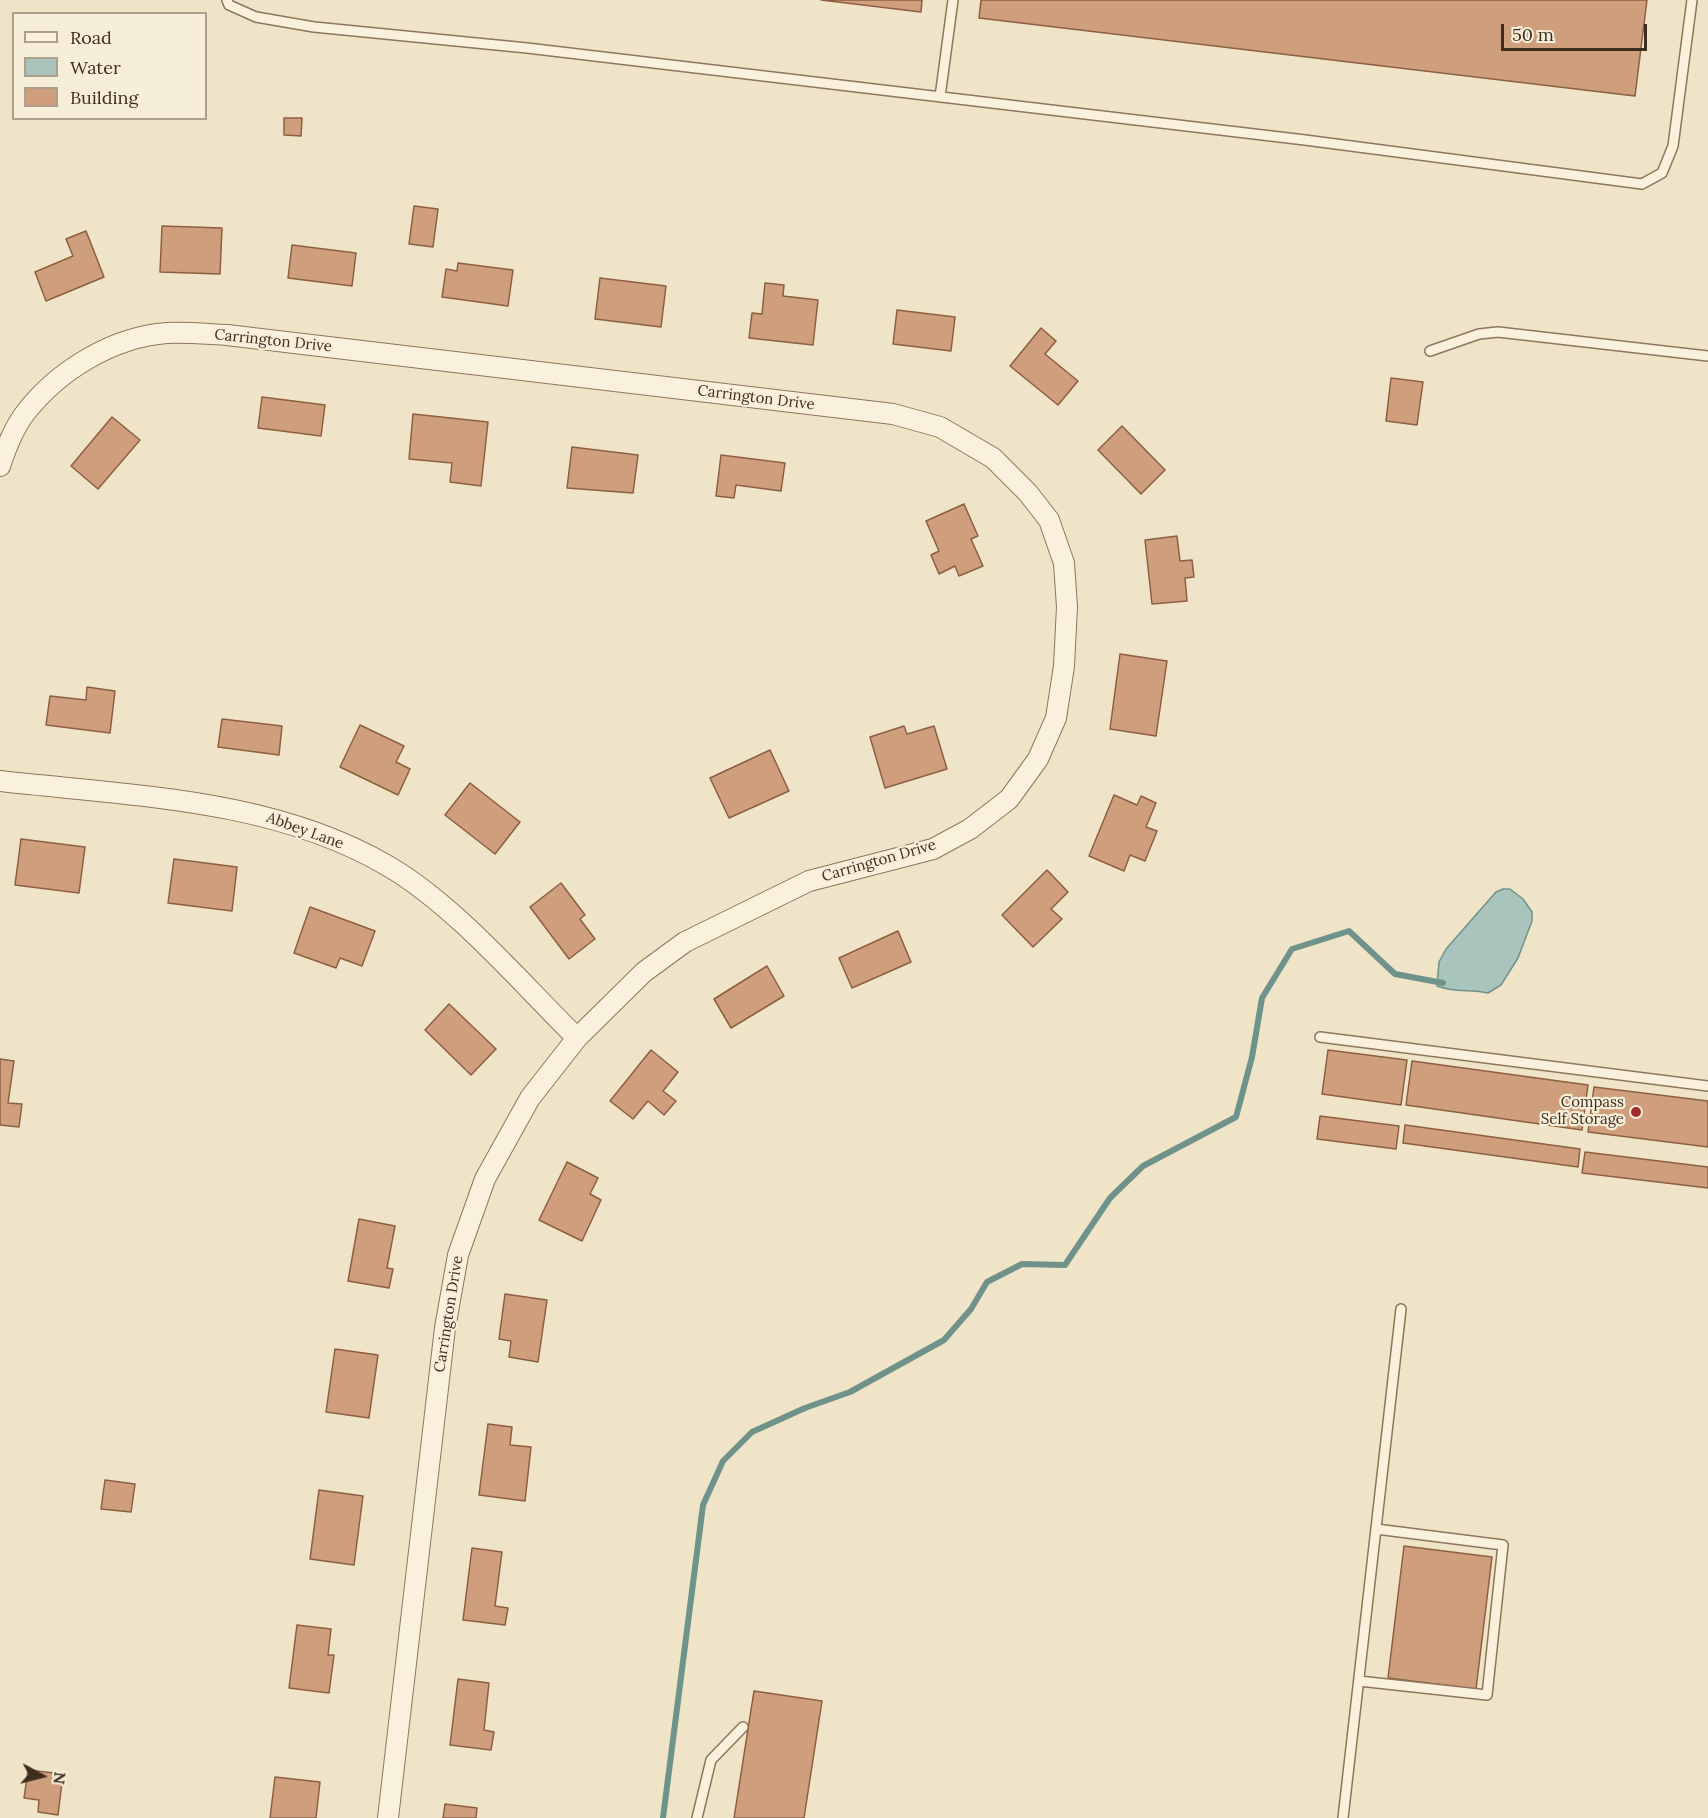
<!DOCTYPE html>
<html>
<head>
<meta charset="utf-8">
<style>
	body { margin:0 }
	#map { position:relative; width:1708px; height:1818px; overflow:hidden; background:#f0e4c8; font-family:Lora,serif }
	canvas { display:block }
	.legend { position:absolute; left:12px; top:12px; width:195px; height:108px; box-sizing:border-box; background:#f7eed8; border:2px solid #ada18e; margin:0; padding:8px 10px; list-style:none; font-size:18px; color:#3d2e20 }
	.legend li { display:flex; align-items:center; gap:12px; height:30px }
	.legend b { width:30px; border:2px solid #ada18e }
	.north { position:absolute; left:12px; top:1746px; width:60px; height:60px; -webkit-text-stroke:4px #f7eed8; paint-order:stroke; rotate:97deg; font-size:16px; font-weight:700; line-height:24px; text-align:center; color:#3d2e20 }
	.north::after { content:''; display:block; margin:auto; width:21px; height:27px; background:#3d2e20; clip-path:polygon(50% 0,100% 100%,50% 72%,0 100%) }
	.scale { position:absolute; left:1501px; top:24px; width:146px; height:27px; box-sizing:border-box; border:3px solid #3d2e20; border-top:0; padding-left:8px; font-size:18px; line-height:21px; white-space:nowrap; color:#3d2e20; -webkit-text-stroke:4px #f7eed8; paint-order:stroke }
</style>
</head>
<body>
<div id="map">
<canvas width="1708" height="1818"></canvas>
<ul class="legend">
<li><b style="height:8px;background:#faf1dc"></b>Road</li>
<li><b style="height:16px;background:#a9c4bc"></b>Water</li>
<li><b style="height:16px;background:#cf9f7d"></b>Building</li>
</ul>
<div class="north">N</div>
<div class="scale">50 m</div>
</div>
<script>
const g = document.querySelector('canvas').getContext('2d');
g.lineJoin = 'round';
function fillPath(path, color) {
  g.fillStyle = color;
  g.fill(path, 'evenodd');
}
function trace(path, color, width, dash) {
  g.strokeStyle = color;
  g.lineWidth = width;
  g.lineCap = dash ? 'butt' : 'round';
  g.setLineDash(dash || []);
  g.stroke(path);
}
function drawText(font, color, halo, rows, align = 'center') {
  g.font = font + ' Lora,serif';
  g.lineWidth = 4.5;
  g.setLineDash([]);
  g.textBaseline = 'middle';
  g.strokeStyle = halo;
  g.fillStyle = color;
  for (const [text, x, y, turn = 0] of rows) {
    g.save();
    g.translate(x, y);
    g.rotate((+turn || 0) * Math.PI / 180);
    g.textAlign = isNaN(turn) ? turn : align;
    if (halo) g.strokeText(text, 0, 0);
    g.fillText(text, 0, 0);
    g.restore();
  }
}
const water = new Path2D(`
	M1503,889h7l13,10 9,13v9l-14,37 -17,27 -13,8c-18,-4 -34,0 -51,-7l2,-24 7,-13 50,-57z`);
fillPath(water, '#a9c4bc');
trace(water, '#6f938a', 1.5);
trace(new Path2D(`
	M663,1818l40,-313 20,-44 29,-29 53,-24 45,-16 94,-52 27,-31 16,-27 35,-18 43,1 45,-67 33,-32 93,-49 16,-60 10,-59 30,-49 57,-18 46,43 48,9`), '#6f938a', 6);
const building = new Path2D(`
	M821,0h101l-1,12z
	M981,0h666l-12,96 -656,-78z
	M284,118h18l-1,18 -17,-1z
	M414,206l24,3 -5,38 -24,-3z
	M162,226l60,2 -2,46 -60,-2z
	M86,231l18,46 -58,24 -11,-29 38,-16 -7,-17z
	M292,245l64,8 -4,33 -64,-8z
	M458,263l55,7 -5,36 -66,-9 4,-28 11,2z
	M600,278l66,8 -5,41 -66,-8z
	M765,283l19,2 -1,11 35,4 -5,45 -64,-7 3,-25 10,1z
	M897,310l58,7 -4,34 -58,-7z
	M1041,328l15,13 -11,13 33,27 -20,24 -48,-39z
	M1391,378l32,4 -6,43 -31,-4z
	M262,397l63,8 -4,31 -63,-8z
	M413,414l75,8 -7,64 -31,-4 2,-19 -43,-4z
	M112,417l28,23 -42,49 -27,-23z
	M1122,426l43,44 -24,24 -43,-44z
	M572,447l66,8 -5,38 -66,-5z
	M721,455l64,8 -4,28 -45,-6 -2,13 -18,-2z
	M964,504l14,32 -7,3 12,27 -24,10 -4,-10 -16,8 -8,-19 8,-4 -13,-30z
	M1177,536l3,25 12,-1 2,17 -9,1 2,23 -35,3 -7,-64z
	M1120,654l47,7 -11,75 -46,-7z
	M87,687l28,4 -5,42 -64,-8 4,-29 36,4z
	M222,719l60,7 -3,29 -61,-8z
	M360,725l44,21 -8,16 14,7 -12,26 -58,-28z
	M904,726l3,8 27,-8 13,43 -62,19 -15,-51z
	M770,750l19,41 -60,27 -19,-40z
	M470,783l50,39 -25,32 -50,-39z
	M1114,795l23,10 4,-9 15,7 -10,24 11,4 -12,30 -15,-6 -6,16 -35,-15z
	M21,839l64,8 -6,46 -64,-8z
	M174,859l63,8 -5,44 -64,-8z
	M1047,870l21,22 -17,17 11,10 -29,28 -31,-32z
	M561,883l24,32 -5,4 15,20 -26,20 -39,-52z
	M310,907l65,24 -13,35 -22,-8 -4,10 -42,-15z
	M898,931l13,31 -59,26 -13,-30z
	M767,966l17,30 -53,32 -17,-29z
	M449,1004l47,45 -25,26 -46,-45z
	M651,1050l27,22 -15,19 13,10 -12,14 -16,-14 -15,18 -23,-18z
	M1328,1050l79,10 -6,45 -79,-11z
	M0,1059l14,2 -6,42 14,1 -3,23 -19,-2z
	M1412,1061l176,24 -6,45 -176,-25z
	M1594,1087l114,14v46l-120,-15z
	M1320,1116l79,10 -3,23 -79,-10z
	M1405,1125l175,24 -2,18 -175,-24z
	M1585,1152l123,15v21l-126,-15z
	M567,1162l31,16 -8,16 11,6 -19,41 -43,-21z
	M359,1219l36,7 -8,42 6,1 -4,19 -41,-7z
	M505,1294l42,6 -9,62 -29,-5 2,-16 -12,-2z
	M335,1349l43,6 -9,63 -43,-6z
	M488,1424l24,3 -2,18 21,2 -6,54 -46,-6z
	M105,1480l30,4 -4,28 -30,-3z
	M319,1490l44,6 -9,69 -44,-6z
	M1404,1546l88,11 -16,132 -88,-11z
	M472,1548l30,4 -7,54 13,2 -3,17 -42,-5z
	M297,1625l34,4 -3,26h6l-5,38 -40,-5z
	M458,1679l31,4 -5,47 10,2 -3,18 -41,-5z
	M754,1691l68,10 -18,117h-70z
	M28,1770l35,4 -5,41 -20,-3 1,-12 -15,-2z
	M275,1777l45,5 -4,36h-46z
	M445,1804l32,4 -1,10h-33z`);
fillPath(building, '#cf9f7d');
trace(building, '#8d5f41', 1.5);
const lane = new Path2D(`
	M227,0l2,5 27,12 58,10 213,21 778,92 337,44 20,-11 11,-27 19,-146
	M940,97l13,-97
	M1430,351l49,-17 19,-2 210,24
	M1320,1037l388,49
	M1359,1681l128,14 16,-150 -127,-16
	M697,1818l14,-58 32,-33
	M1343,1818l58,-509`);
const street = new Path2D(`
	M0,466c6,-18 14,-39 26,-54 33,-42 87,-75 141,-79 20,-1 40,1 60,2l666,79 47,13 53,31 35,35 21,27 15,43 3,44 -3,59 -8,52 -18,41 -29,40 -39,30 -37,20 -124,32 -124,61 -41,30 -67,66 -47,60 -45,81 -27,76 -13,73 -57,490
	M0,781c130,15 272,17 388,85 67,39 133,117 189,172`);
trace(lane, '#8d765c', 12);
trace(street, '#8d765c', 22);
trace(lane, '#faf1dc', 9);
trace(street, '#faf1dc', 20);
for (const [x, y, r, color] of [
	[1636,1112,6,"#9e2a2b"]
]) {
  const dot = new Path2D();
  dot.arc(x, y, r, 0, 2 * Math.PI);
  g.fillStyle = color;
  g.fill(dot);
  trace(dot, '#f7eed8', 2);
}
drawText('15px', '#3d2e20', '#f7eed8', [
	["Carrington Drive",273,341,6],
	["Carrington Drive",756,398,7],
	["Abbey Lane",305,831,20],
	["Carrington Drive",879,861,-16],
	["Carrington Drive",449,1314,-81]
]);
drawText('15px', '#3d2e20', '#f7eed8', [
	["Compass",1624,1103],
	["Self Storage",1624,1120]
], 'right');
</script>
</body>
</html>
